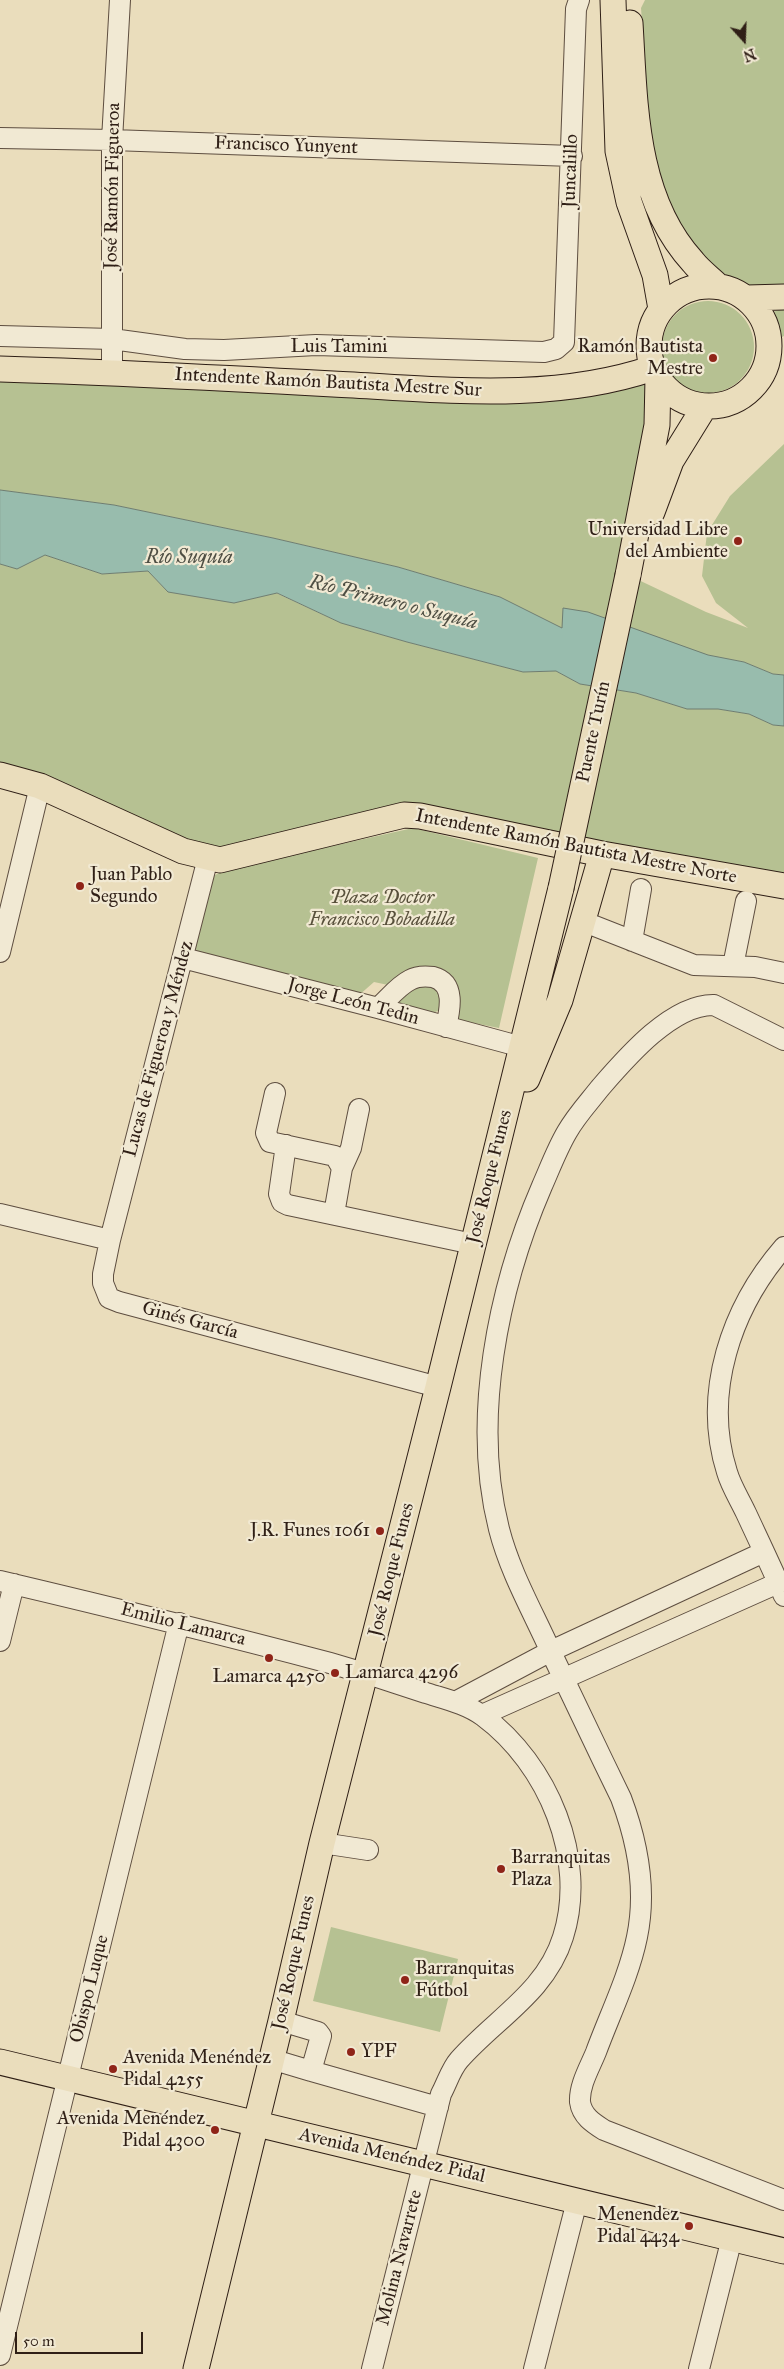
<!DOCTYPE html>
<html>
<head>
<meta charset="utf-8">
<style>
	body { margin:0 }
	#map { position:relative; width:784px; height:2369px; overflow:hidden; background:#eaddbc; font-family:"IM FELL Great Primer",serif }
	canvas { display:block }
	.north { position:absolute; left:719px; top:15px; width:50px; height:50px; -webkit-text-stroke:4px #f1e9d3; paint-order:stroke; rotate:160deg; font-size:14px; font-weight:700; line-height:20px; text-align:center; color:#2f1f16 }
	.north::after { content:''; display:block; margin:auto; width:18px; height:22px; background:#2f1f16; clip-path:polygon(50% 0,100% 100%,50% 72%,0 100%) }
	.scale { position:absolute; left:15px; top:2332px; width:128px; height:22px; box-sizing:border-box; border:2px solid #2f1f16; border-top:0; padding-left:6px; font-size:15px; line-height:18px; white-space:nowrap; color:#2f1f16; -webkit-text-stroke:4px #f1e9d3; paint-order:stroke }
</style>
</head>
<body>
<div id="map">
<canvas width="784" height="2369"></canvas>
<div class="north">N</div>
<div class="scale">50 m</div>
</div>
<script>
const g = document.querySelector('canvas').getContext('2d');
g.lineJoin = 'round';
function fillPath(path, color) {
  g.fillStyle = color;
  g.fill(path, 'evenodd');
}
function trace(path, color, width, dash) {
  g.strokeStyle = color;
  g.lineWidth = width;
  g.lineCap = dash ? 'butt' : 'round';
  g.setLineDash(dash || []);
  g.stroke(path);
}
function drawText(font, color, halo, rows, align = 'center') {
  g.font = font + ' "IM FELL Great Primer",serif';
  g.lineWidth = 4.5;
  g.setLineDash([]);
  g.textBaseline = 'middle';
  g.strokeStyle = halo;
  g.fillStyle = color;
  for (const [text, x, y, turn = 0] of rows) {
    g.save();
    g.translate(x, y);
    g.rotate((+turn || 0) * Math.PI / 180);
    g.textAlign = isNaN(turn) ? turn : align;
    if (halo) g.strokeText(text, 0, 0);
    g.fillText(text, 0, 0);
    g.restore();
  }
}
fillPath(new Path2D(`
	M645,0h139v288c-10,-1 -24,1 -34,-2 -106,-37 -102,-186 -109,-278z
	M662 347a46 46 0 1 1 92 0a46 46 0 1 1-92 0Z
	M784,308v28l-2,1 -9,-25z
	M653,368l-25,207 78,37 42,16 -32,-25 -14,-27 5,-43 23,-37 54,-52v231l-11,-1 -29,-12 -182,-34 -62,-31 -102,-30 -125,-29 -159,-33 -114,-15v-121l452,21z
	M45,555l57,19 46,-3 20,21 66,11 42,-10 65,30 66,19 116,30 33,-1 24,13 56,9 51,16h31l31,5 24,11 11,1v160l-344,-66 -220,40 -220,-85v-211l17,5z
	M413,828l125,30 -39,170 -46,-9 -2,-36 -58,3 -19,-4 -16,14 -164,-45 17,-74 14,-7z
	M425,984l15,6 2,19 -9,4 -36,-9c6,-10 17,-18 28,-20z
	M331,1927l127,32 -18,73 -127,-31z`), '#b6c192');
const water = new Path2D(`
	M0,490l114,15 159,33 125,29 102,30 62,31 1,-20 25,4 120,43 36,7 29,12 11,1v51l-11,-1 -24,-11 -31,-5h-31l-51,-16 -56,-9 -24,-13 -33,1 -116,-30 -66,-19 -64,-30 -43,10 -66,-11 -20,-21 -46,3 -57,-19 -28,14 -17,-5z`);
fillPath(water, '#98bcad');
trace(water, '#6e7d71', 1);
const minor = new Path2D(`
	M0,138l112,2 460,16
	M0,336l112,3 73,10 39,1 92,-5 228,7 12,-3 8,-7 12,-333 3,-9
	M112,372v-232l8,-140
	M582,921l112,44 61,2 29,6
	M632,941l9,-52
	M0,952l40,-166
	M183,958l195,50 144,39
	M733,966l13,-65
	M378,1008c11,-10 20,-22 32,-28 7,-4 15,-4 23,-3 23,6 17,33 13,50
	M784,1040l-70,-35c-42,-1 -88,53 -114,83 -11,14 -24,28 -33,44 -10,17 -17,36 -25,54 -44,102 -71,233 -43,343 11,43 33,81 51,121 24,50 47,99 71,148 17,45 26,91 16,139 -8,39 -27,77 -41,115 -6,15 -17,33 -16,50 2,14 13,21 24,28l180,70
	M275,1093l-9,40 4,9 65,14 7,12
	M286,1145l-7,49 3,8 6,3 185,39
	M0,1214l110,26 -7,34v9l6,15 10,4 319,85
	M334,1214l8,-46 9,-20 8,-39
	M110,1240l98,-382
	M784,1247c-53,61 -82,146 -57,225 4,14 13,28 19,41 13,28 26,55 38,83
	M0,1581c110,26 220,53 330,82 32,9 64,19 96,30 19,6 41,11 57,23 65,48 105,143 80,221 -17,55 -68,82 -104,123 -8,9 -12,23 -18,34l-69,275
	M0,1641l14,-57
	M455,1702l96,-51 213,-99
	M482,1715l296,-132
	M322,1843l46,7
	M281,2021l37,11 3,4 -10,35 127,36
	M271,2059l40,12
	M0,2355l179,-732
	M534,2369l43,-168
	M699,2369l33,-131`);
const major = new Path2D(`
	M613,0l5,151 11,51 26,73 6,34
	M630,23c5,81 4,175 63,239 7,9 17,16 25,24
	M649 346a60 60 0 1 1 120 0a60 60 0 1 1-120 0Z
	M747,298l37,-1
	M0,369c111,3 222,9 333,15 107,5 217,19 320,-16
	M652,512l19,-51 34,-55
	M628,575l29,-150 1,-47
	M0,775l40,11 143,65 37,9 184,-45 16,1 182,38 182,32
	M527,1079l33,-79 42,-146
	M0,2062l784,189
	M196,2369l85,-348 41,-178 116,-456 123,-499`);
trace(minor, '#5e4e40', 22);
trace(major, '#2f1f16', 27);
trace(minor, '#f1e9d3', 20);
trace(major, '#eaddbc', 25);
const majorBridge = new Path2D(`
	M561,888l67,-313`);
trace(majorBridge, '#2f1f16', 27, []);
trace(majorBridge, '#eaddbc', 25);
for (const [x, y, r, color] of [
	[713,358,5,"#8f2418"],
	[738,541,5,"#8f2418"],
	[80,886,5,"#8f2418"],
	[380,1531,5,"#8f2418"],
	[269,1658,5,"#8f2418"],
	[335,1673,5,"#8f2418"],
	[501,1869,5,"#8f2418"],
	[405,1980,5,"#8f2418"],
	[351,2052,5,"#8f2418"],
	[113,2069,5,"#8f2418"],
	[215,2130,5,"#8f2418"],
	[689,2226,5,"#8f2418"]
]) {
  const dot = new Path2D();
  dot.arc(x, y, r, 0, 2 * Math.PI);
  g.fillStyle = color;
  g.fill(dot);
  trace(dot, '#f1e9d3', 2);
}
drawText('19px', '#2f1f16', '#f1e9d3', [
	["Francisco Yunyent",286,146,2],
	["Juncalillo",571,171,-88],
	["José Ramón Figueroa",113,186,-89],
	["Luis Tamini",339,347],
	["Intendente Ramón Bautista Mestre Sur",328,383,3],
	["Puente Turín",594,732,-78],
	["Intendente Ramón Bautista Mestre Norte",576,847,11],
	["Jorge León Tedin",353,1002,15],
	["Lucas de Figueroa y Méndez",159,1049,-75],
	["José Roque Funes",490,1177,-76],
	["Ginés García",190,1321,15],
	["José Roque Funes",392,1570,-76],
	["Emilio Lamarca",183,1625,14],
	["José Roque Funes",294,1963,-77],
	["Obispo Luque",90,1989,-76],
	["Avenida Menéndez Pidal",392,2156,13],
	["Molina Navarrete",400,2258,-76]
]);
drawText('19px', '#2f1f16', '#f1e9d3', [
	["Ramón Bautista",703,347,"right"],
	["Mestre",703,369,"right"],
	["Universidad Libre",728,530,"right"],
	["del Ambiente",728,552,"right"],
	["Juan Pablo",90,875],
	["Segundo",90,897],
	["J.R. Funes 1061",370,1531,"right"],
	["Lamarca 4296",345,1673],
	["Lamarca 4250",269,1677,"center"],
	["Barranquitas",511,1858],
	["Plaza",511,1880],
	["Barranquitas",415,1969],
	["Fútbol",415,1991],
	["YPF",361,2052],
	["Avenida Menéndez",123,2058],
	["Pidal 4255",123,2080],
	["Avenida Menéndez",205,2119,"right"],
	["Pidal 4300",205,2141,"right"],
	["Menendez",679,2215,"right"],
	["Pidal 4434",679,2237,"right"]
], 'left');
drawText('italic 19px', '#58503b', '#f1e9d3', [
	["Plaza Doctor",382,898],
	["Francisco Bobadilla",382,920]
]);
drawText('italic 20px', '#4e4e43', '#f1e9d3', [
	["Río Suquía",189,558],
	["Río Primero o Suquía",393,603,14]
]);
</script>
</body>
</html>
